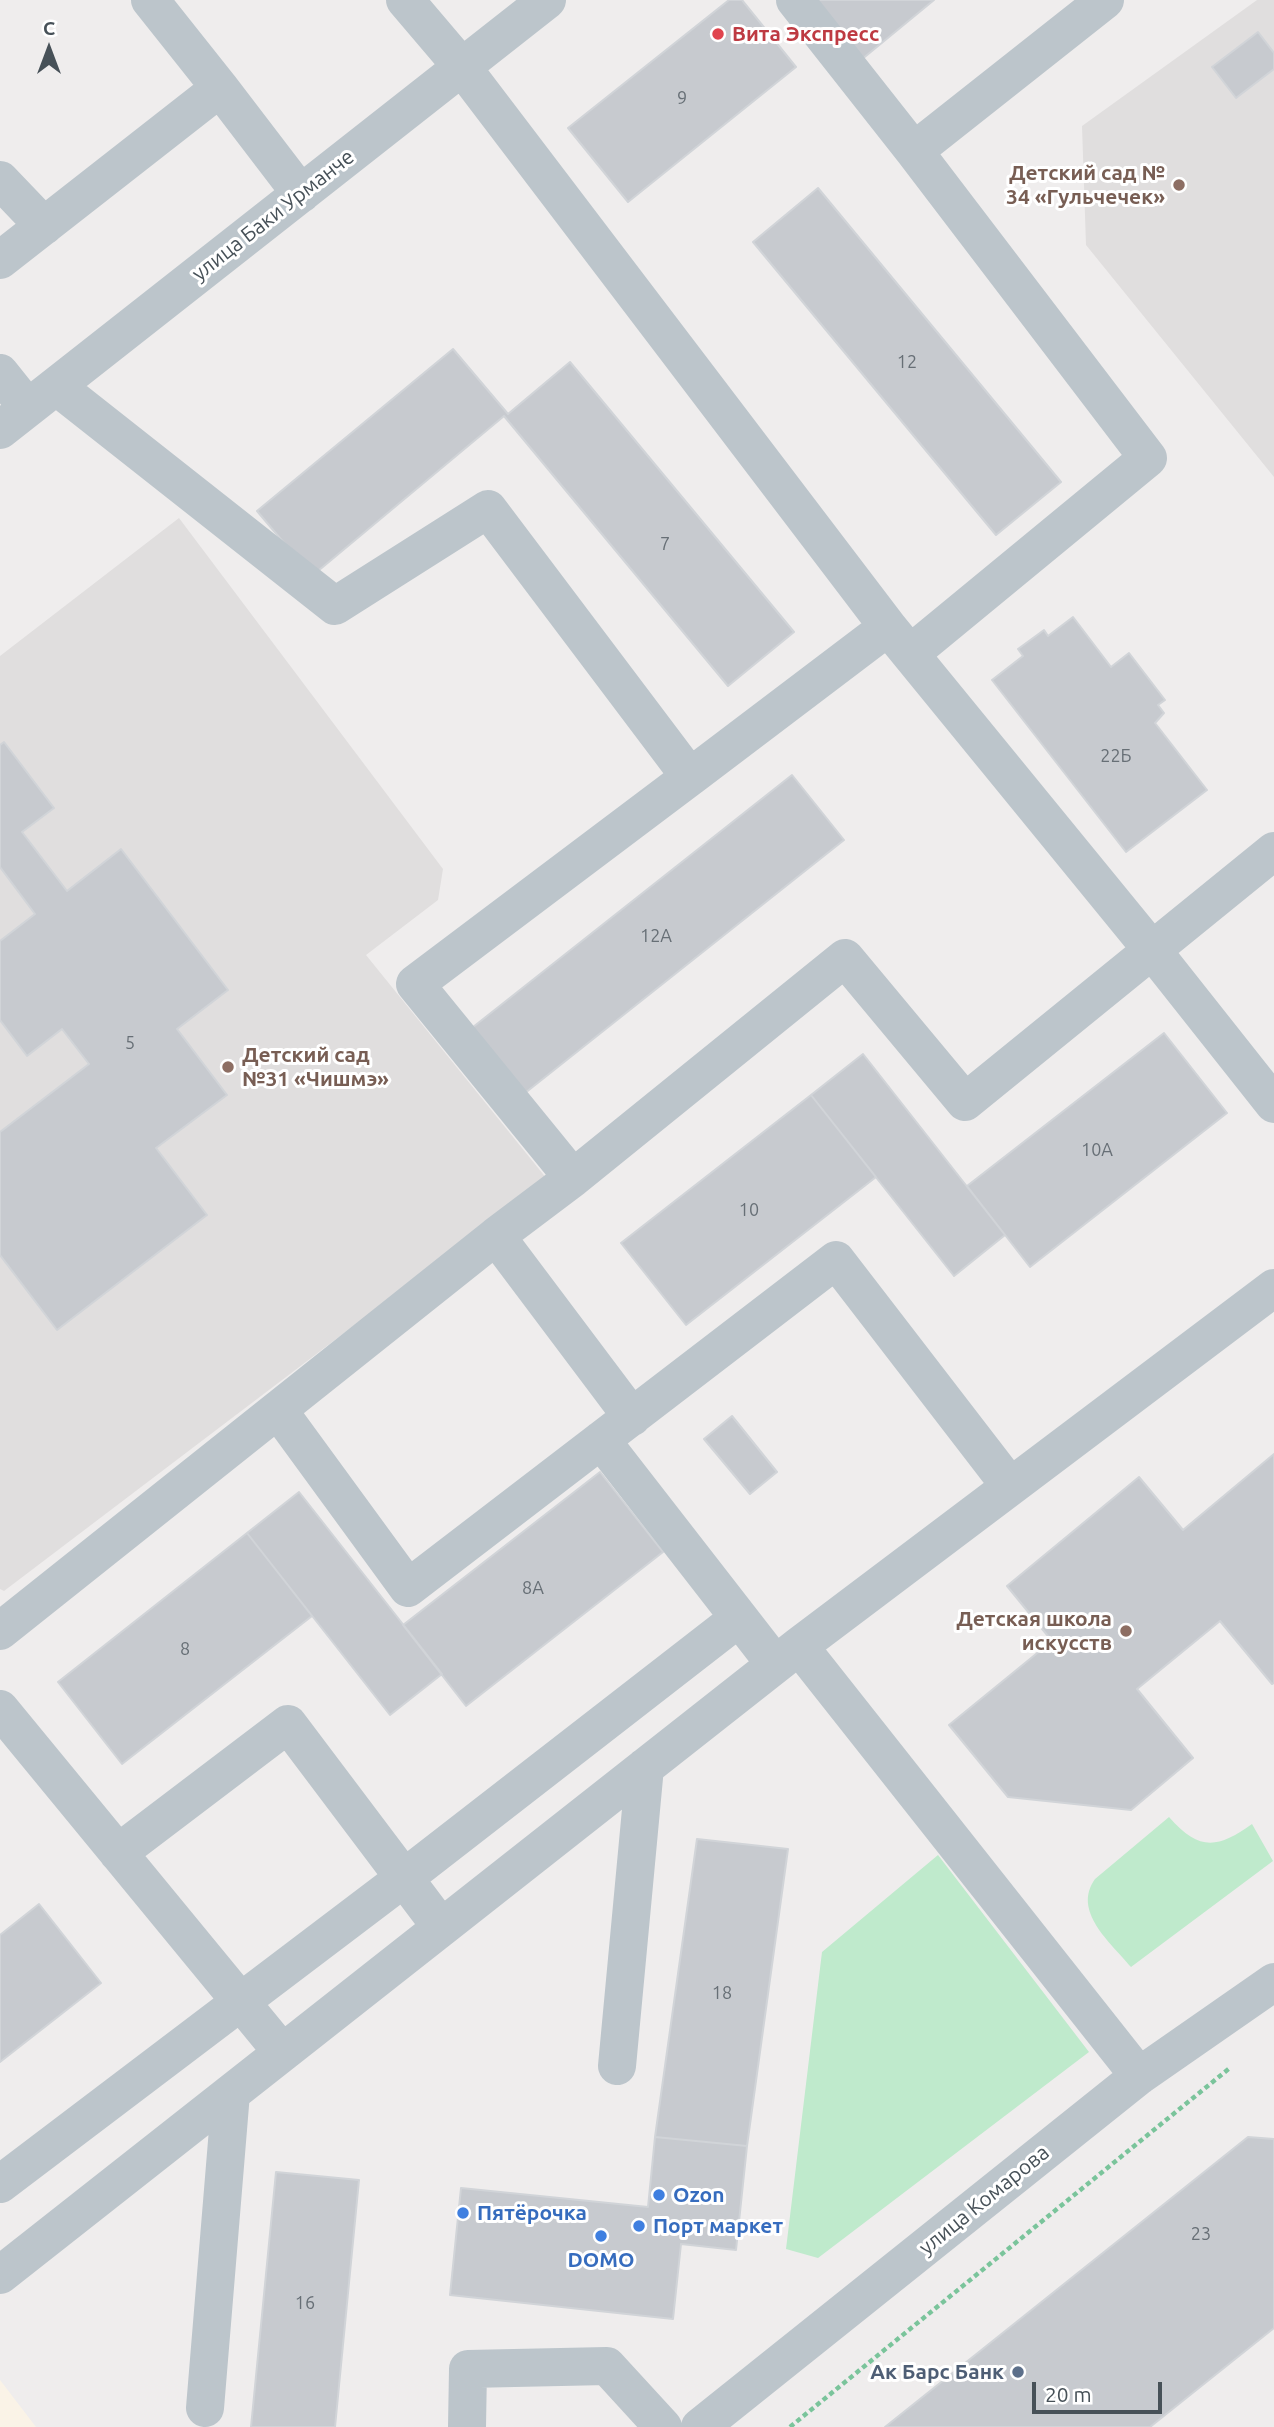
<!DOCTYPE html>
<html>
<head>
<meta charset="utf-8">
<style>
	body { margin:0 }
	#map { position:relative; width:1274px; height:2427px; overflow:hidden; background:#efeded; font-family:Ubuntu,sans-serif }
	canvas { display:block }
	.north { position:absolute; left:14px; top:14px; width:70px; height:70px; -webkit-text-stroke:5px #fff; paint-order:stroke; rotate:0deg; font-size:19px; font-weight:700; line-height:28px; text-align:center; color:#475158 }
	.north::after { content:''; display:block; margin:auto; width:24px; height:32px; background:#475158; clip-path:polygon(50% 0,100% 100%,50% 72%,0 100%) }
	.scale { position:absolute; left:1032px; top:2382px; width:130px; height:32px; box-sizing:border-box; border:4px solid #475158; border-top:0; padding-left:9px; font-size:21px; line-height:24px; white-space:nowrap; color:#475158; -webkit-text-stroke:5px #fff; paint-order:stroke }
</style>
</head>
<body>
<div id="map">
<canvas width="1274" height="2427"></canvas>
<div class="north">С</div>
<div class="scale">20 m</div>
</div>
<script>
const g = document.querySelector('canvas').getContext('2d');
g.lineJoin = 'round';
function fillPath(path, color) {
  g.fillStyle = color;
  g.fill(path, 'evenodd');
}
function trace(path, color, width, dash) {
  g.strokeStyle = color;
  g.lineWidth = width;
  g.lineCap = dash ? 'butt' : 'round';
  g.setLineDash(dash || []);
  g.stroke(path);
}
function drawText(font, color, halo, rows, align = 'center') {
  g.font = font + ' Ubuntu,sans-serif';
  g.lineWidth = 6;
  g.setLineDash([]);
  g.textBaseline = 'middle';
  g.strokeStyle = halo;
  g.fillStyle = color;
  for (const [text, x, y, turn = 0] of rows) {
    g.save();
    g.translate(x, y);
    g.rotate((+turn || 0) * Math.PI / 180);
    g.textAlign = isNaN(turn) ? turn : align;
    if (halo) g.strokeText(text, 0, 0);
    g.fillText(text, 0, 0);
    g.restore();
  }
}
fillPath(new Path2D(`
	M0,2380l36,47h-36z`), '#faf3e7');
fillPath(new Path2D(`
	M1257,0h17v477l-188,-232 -4,-119z
	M179,518l264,351 -5,31 -72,55 181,224 -543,412 -4,-2v-933z`), '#e0dede');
fillPath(new Path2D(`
	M1169,1817c30,34 48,32 83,7l21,37 -142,106c-21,-25 -59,-56 -36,-88z
	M938,1855l151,197 -271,206 -32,-9 36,-297z`), '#bfeacc');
const building = new Path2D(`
	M729,0h13l54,67 -168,135 -60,-74z
	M811,0h123l-73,60z
	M1258,32l16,21v16l-38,29 -24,-31z
	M818,188l243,294 -65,53 -243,-293z
	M453,349l55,65 62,-52 224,270 -66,54 -224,-270 -192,160 -55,-65z
	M1073,617l38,50 18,-14 36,47 -7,5 6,8 -9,10 52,67 -81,62 -134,-172 31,-24 -5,-7 26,-19 4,6z
	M4,742l50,66 -32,24 45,59 54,-42 107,141 -51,39 50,66 -71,53 51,67 -150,115 -57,-75v-123l89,-68 -27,-35 -35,27 -27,-36v-79l35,-27 -35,-47v-122z
	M792,775l52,65 -324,257 -52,-66z
	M1164,1033l63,80 -197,154 -63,-81z
	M863,1054l142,181 -51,41 -143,-181z
	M811,1095l65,82 -190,148 -65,-82z
	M732,1416l45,56 -27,22 -46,-55z
	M1274,1454v229l-2,1 -52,-63 -83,68 56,69 -62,52 -123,-13 -59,-72 103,-84 -45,-55 132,-109 44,53z
	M600,1472l63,80 -197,154 -63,-81z
	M299,1492l143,182 -52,41 -143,-182z
	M247,1533l65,83 -190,148 -64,-82z
	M697,1839l91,10 -41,297 -92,-9z
	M39,1904l62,79 -101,79v-127z
	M655,2137l92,9 -11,104 -55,-6 -8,75 -223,-24 11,-107 187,19z
	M1248,2137l26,2v189l-124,99h-265z
	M276,2172l83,8 -24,247h-84z`);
fillPath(building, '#c7cacf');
trace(building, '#d1d4d8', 2);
trace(new Path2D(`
	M790,2427l441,-360`), '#7ac49b', 4.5, [5, 3.5]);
trace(new Path2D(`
	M150,0l70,88
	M405,0l57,67 426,560 264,323 122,154
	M795,0l119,151 234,307 -238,196
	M914,151l191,-151
	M0,180l44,46
	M0,260l220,-172 81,106
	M0,373l28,35
	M56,386l279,220 153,-97 202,268 198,-150
	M0,430l547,-430
	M573,1178l-158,-194 275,-207
	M496,1236l136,181
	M278,1410l130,178 428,-328 174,226
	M601,1440l174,224
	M0,1631l496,-395 77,-58 272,-220 120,144 309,-251
	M799,1646l340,430
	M0,1709l282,343
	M118,1853l170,-129 153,203
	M617,2066l28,-299
	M0,2184l404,-306 335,-260
	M0,2275l799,-629 475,-358
	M205,2408l26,-315
	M467,2427l1,-58 139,-3 56,61
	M700,2427l439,-351 135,-94`), '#bcc5cb', 38);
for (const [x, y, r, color] of [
	[718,34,7,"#e0444e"],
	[1179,185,7,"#8d6e63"],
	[228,1067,7,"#8d6e63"],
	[1126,1631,7,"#8d6e63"],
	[659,2195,7,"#3f7fe0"],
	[463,2213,7,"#3f7fe0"],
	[639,2226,7,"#3f7fe0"],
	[601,2236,7,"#3f7fe0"],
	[1018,2372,7,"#5c6f8a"]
]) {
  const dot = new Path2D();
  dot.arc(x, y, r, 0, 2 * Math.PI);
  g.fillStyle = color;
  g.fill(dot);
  trace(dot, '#fff', 2.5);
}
drawText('18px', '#676f76', null, [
	["9",682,98],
	["12",907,362],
	["7",665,544],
	["22Б",1116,756],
	["12А",656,936],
	["5",130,1043],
	["10А",1097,1150],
	["10",749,1210],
	["8А",533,1588],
	["8",185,1649],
	["18",722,1993],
	["23",1201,2234],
	["16",305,2303]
]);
drawText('bold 21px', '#be3a42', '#fff', [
	["Вита Экспресс",732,34]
], 'left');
drawText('bold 21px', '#785e54', '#fff', [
	["Детский сад №",1165,173],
	["34 «Гульчечек»",1165,197],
	["Детский сад",242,1055,"left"],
	["№31 «Чишмэ»",242,1079,"left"],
	["Детская школа",1112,1619],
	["искусств",1112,1643]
], 'right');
drawText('21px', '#475158', '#fff', [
	["улица Баки Урманче",273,215,-38],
	["улица Комарова",984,2200,-39]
]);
drawText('bold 21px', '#366cbe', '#fff', [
	["Ozon",673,2195],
	["Пятёрочка",477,2213],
	["Порт маркет",653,2226],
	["DOMO",601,2260,"center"]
], 'left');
drawText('bold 21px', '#4e5e75', '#fff', [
	["Ак Барс Банк",1004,2372]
], 'right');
</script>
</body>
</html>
